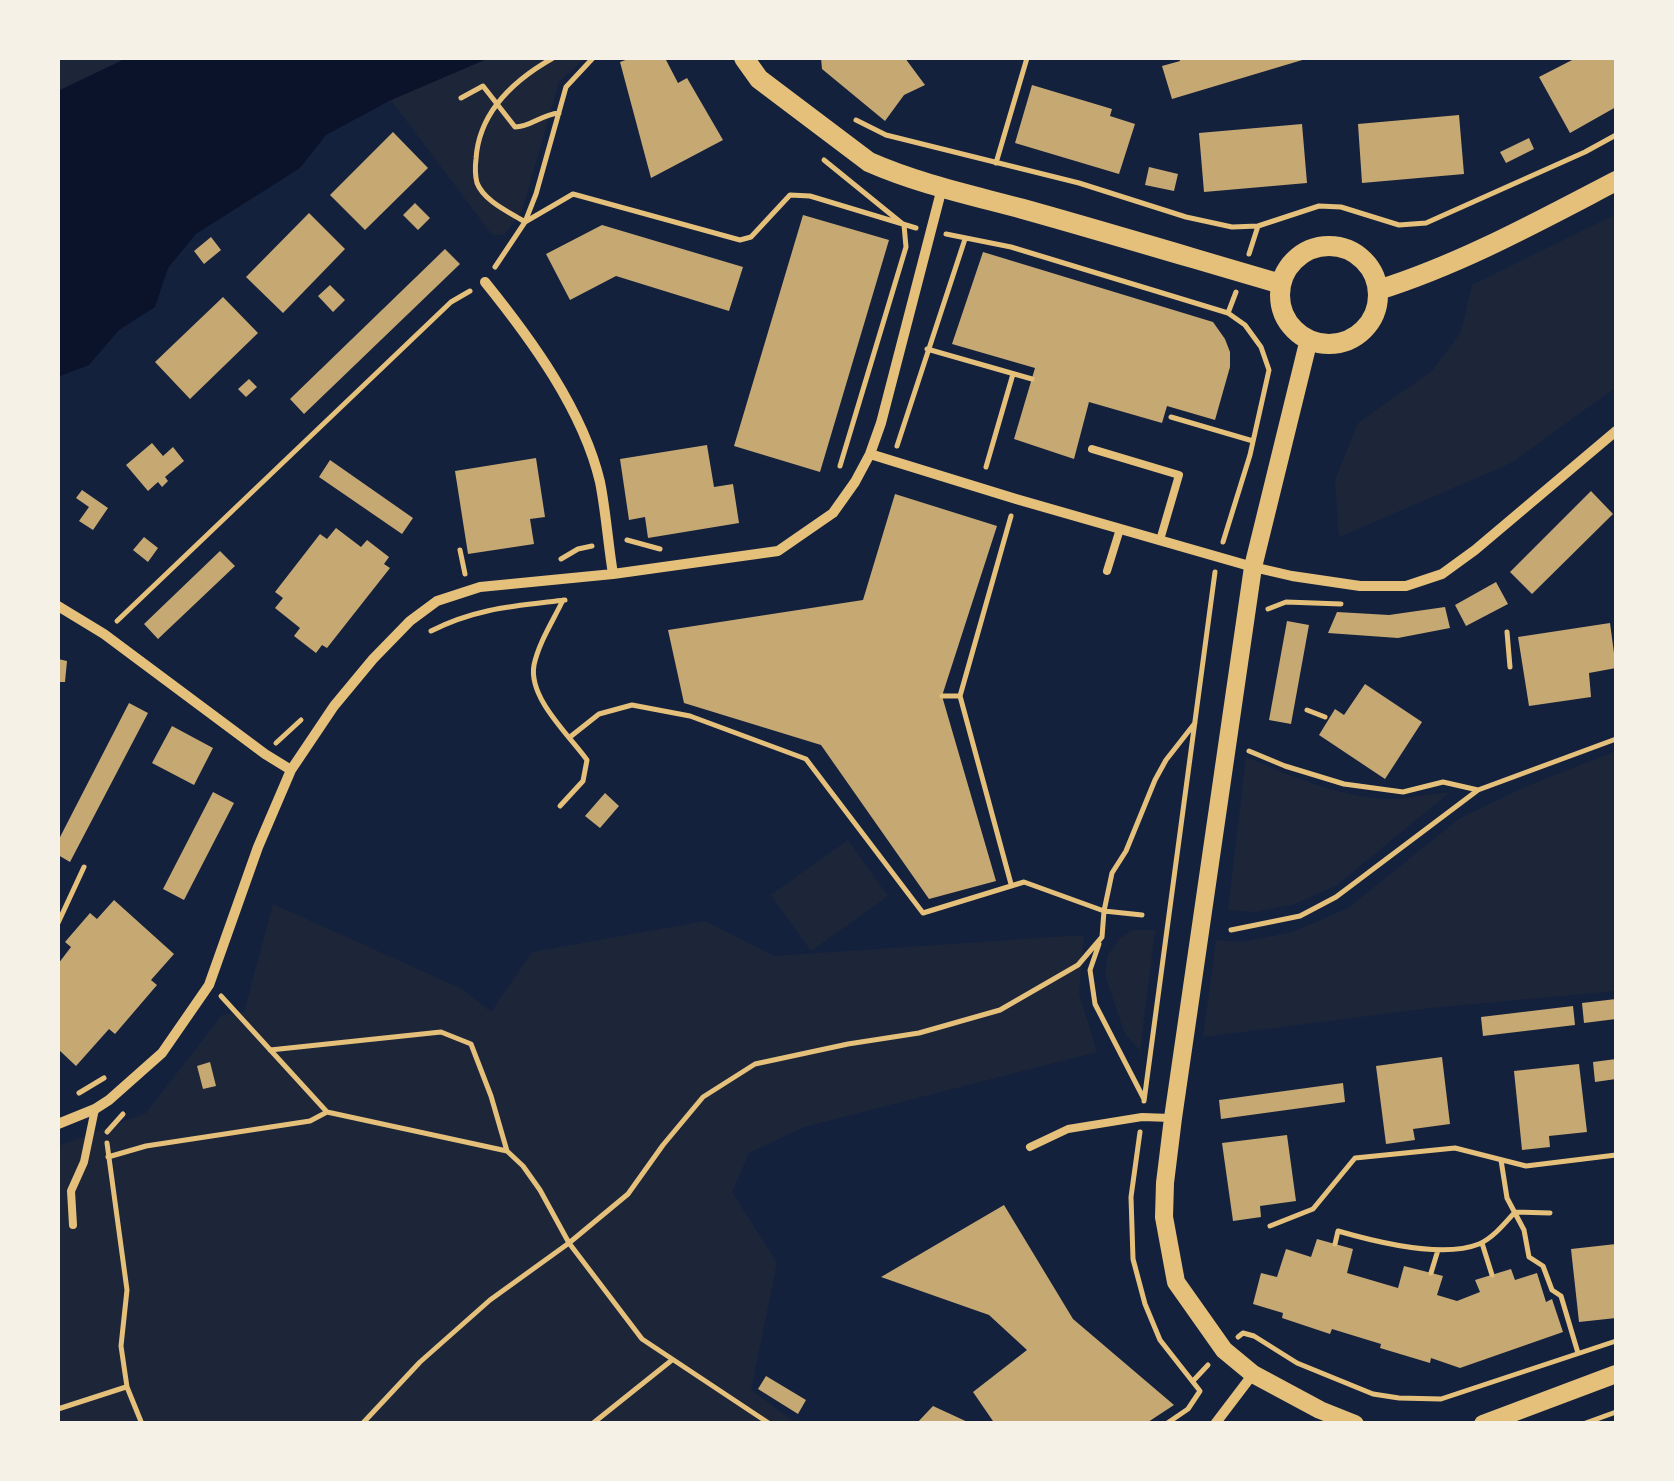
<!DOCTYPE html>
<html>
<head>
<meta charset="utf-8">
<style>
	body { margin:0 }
	#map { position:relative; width:1674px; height:1481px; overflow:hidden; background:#14213d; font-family:Montserrat,sans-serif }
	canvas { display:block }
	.frame { position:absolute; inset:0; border:60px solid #f6f1e7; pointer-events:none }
</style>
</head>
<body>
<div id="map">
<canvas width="1674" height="1481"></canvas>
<div class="frame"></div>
</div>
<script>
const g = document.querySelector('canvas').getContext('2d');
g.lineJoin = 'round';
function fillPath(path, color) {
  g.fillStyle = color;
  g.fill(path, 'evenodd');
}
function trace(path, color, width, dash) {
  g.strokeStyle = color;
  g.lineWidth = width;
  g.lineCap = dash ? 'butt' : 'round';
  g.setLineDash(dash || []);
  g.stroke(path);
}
fillPath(new Path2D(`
	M58,58h69l-69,33z
	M489,58h96l-26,24 -37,129 -18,24h-12l-101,-135z
	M1616,214v173l-105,76 -172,74 -4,-57 23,-57 74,-52 29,-39 11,-47z
	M1616,751v240l-185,17 -228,29 13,-97 26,2 51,-10 55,-24 112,-90 67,-32z
	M1246,757c44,19 93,40 142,42 21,0 42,-5 62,-7l-113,93 -42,19 -41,8 -26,-2z
	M848,840l40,56 -77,55 -40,-56z
	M273,904l189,85 29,23 41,-60 173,-31 69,35 310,-21 -5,58 18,59 -293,75 -55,26 -17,39 45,71 -26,127 45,33 -738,1v-278l88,-33 76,-98 22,-3z
	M1133,930h22l-15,121 -16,-19 -19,-57 3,-20 11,-16z`), '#1d2539');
fillPath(new Path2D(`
	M127,58h362l-98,42 -65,35 -26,33 -104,66 -28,34 -13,39 -36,23 -30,35 -31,12v-286z`), '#0b132b');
fillPath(new Path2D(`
	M631,58h34l13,25 9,-5 36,62 -72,38 -31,-116z
	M821,58h84l20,27 -21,10 -19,26 -63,-52z
	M1179,58h130l-137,41 -10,-33 18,-5z
	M1576,58h40v49l-46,26 -31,-56z
	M1032,85l80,24 -2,7 25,8 -16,50 -104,-31z
	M1459,115l5,59 -102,9 -4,-59z
	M1302,124l5,59 -103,9 -5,-59z
	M393,132l35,36 -63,62 -35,-35z
	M1529,138l5,11 -28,14 -6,-11z
	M1149,167l29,7 -4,17 -29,-6z
	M415,203l15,15 -12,12 -15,-15z
	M309,213l36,36 -62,64 -37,-36z
	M803,215l86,25 -69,232 -86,-26z
	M602,225l141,42 -14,44 -113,-35 -46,24 -24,-46z
	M211,237l10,13 -17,14 -10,-13z
	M445,249l15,15 -156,150 -14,-15z
	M983,252l230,70 12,17 5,13v15l-15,53 -48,-14 -5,17 -73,-21 -15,57 -60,-20 21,-71 -83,-24z
	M330,285l15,15 -12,12 -15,-16z
	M223,297l35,36 -68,66 -35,-37z
	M249,379l8,8 -11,10 -8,-8z
	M152,443l11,13 10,-9 11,14 -19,16 3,4 -6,6 -4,-5 -10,9 -22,-26z
	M707,445l7,42 19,-3 6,39 -91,15 -3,-21 -16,3 -9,-61z
	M536,458l9,59 -15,2 4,25 -66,10 -13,-83z
	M330,460l83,58 -11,16 -83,-57z
	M82,490l26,18 -15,22 -14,-9 10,-14 -13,-9z
	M1591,491l22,23 -81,80 -22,-22z
	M895,494l102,32 -55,170 54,185 -67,18 -108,-154 -137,-42 -16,-73 195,-30z
	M336,528l25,19 6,-7 22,17 -5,7 6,4 -63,80 -5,-3 -6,8 -22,-17 6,-8 -25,-20 8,-10 -8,-6 45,-58 7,5z
	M144,537l14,11 -10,14 -15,-12z
	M220,551l15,15 -77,73 -14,-15z
	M1496,582l12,22 -42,22 -11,-21z
	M1445,607l5,21 -52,10 -70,-5 9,-21 52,3z
	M1287,621l22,4 -18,99 -22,-4z
	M1610,623l6,45 -27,5 2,24 -62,9 -11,-69z
	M58,659l9,2 -2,21h-7z
	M1365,684l57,38 -37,57 -66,-44 16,-26 9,6z
	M129,703l19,10 -78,149 -12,-7v-14z
	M172,726l41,22 -19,37 -42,-22z
	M213,792l21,11 -50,97 -21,-11z
	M605,793l14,13 -19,22 -15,-12z
	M114,900l60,54 -23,26 6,5 -42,49 -6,-5 -33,37 -18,-17v-85l13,-17 -6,-5 25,-29 7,6z
	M1616,999v20l-32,4 -2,-20z
	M1573,1006l2,19 -92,11 -2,-19z
	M1442,1057l8,67 -37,5 2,11 -29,4 -10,-78z
	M1616,1059v20l-21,3 -2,-20z
	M210,1062l6,24 -13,3 -6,-23z
	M1579,1064l8,68 -38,4 1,11 -28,3 -8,-79z
	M1343,1083l2,19 -124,17 -2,-19z
	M1287,1135l9,66 -36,5 1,11 -28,4 -11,-78z
	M1004,1205l69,114 101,86 -29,19h-150l-22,-32 54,-42 -38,-35 -108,-38z
	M1317,1239l36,10 -6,24 51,15 6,-22 39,10 -6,19 20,6 23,-9 -5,-12 36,-11 4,11 22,-7 9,29 6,-3 11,33 -103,36 -29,-10 -1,5 -50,-15 1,-4 -49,-15 -2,5 -48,-16 1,-5 -30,-9 8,-31 16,4 9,-28 25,8z
	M1616,1244v74l-37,4 -8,-73z
	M766,1376l40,24 -8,14 -40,-25z
	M933,1406l39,18h-56z`), '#c6a872');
trace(new Path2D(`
	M553,58c-39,22 -74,53 -77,101 -1,8 -1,16 1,24 7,18 32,29 48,39l48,-28 167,46 11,-3 39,-42 20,1 106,32
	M461,98l22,-12 32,41c16,0 25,-12 44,-14
	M856,120l30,15 193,48 107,34 46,10 26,-1 61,-20 22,1 58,18 27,-2 159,-71 31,-17
	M824,160l80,65 2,22 -66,219
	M996,163l31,-105
	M946,234l65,13 217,66 17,12 16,22 8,23 -19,85 -27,87
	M1249,254l9,-28
	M495,267l30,-45 11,-28 30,-107 27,-29
	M1228,313l8,-21
	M927,349l105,30
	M1171,417l82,24
	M897,446l68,-207
	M986,467l27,-93
	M627,540l33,9
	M460,550l5,24
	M561,559l17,-10 14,-3
	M1268,609l18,-7 55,2
	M117,621l334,-319 19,-11
	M431,631c45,-23 84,-25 134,-31
	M1507,632l3,35
	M942,696h18l51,-180
	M960,696l51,188
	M1307,710l18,7
	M570,737l29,-23 33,-9 58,11 116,43 117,154 101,-31 80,29 38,4
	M276,743l25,-23
	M1249,751l36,15 59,18 59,8 40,-10 35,8
	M560,806l23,-25 4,-21c-18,-25 -59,-62 -53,-95 5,-23 19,-44 29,-65
	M58,923l26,-56
	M1231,930l69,-14 36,-19 142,-107 138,-51
	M1099,944l-9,26 5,34 49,95
	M221,996l106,116 180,39 16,15 17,24 29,53 73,96 128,85
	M270,1050l171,-18 30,12 20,52 16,55
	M79,1093l25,-15
	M1144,1101l71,-529
	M107,1132l16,-18
	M1140,1132l-9,65 2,62 12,45 15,36 40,51 -12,18 -22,15
	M107,1143l20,147 -6,56 6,41 15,37
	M108,1157l38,-11 164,-25 17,-9
	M1501,1160l6,38 17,32 5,27 14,9 9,24 9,6 17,57
	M1270,1226l43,-17 42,-51 100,-10 71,18 90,-11
	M1482,1243l10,32
	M1335,1244l3,-13c38,11 104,28 141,13 14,-6 26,-21 36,-32l35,1
	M1431,1273l7,-23
	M1238,1337l5,-4 11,3 43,27 76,31 26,4 42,1 175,-58
	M1193,1381l15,-16
	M58,1409l68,-22
	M362,1424l58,-62 70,-62 79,-57 59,-49 35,-49 40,-48 52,-33 93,-20 71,-11 81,-23 78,-45 24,-28 2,-26 8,-38 14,-22 29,-71 11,-20 29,-37
	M592,1424l80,-64
	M1583,1424l33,-12`), '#e5c07b', 5);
trace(new Path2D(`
	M1092,449l87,26 -19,65
	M1107,571l13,-42
	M1030,1147l38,-18 74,-12 29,1
	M73,1225l-2,-34 13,-29 11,-53`), '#e5c07b', 8);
trace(new Path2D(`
	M485,282c46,57 98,128 115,200 6,30 8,62 13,92
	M870,454l146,45 237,68 39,9 68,10h46l36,-12 33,-24 141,-119
	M58,606l46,28 161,120 26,16
	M58,1124l37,-15 14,-9 53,-47 47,-68 49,-138 33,-77 43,-64 39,-47 37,-38 27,-20 43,-14 133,-13 165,-23 55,-38 22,-31 15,-28 11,-31 61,-235
	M1215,1424l38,-50`), '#e5c07b', 10);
trace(new Path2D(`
	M1309,339l-56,228 -80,551 -8,65 -1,34 12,65 48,68 29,24 67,36 35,14
	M1483,1424l133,-50`), '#e5c07b', 18);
trace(new Path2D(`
	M744,58l15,21 110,83c50,22 102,33 154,47 86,24 172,50 258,75
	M1280 295a49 49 0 1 1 98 0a49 49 0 1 1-98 0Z
	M1378,290c83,-26 161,-69 238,-109`), '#e5c07b', 20);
</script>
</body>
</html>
